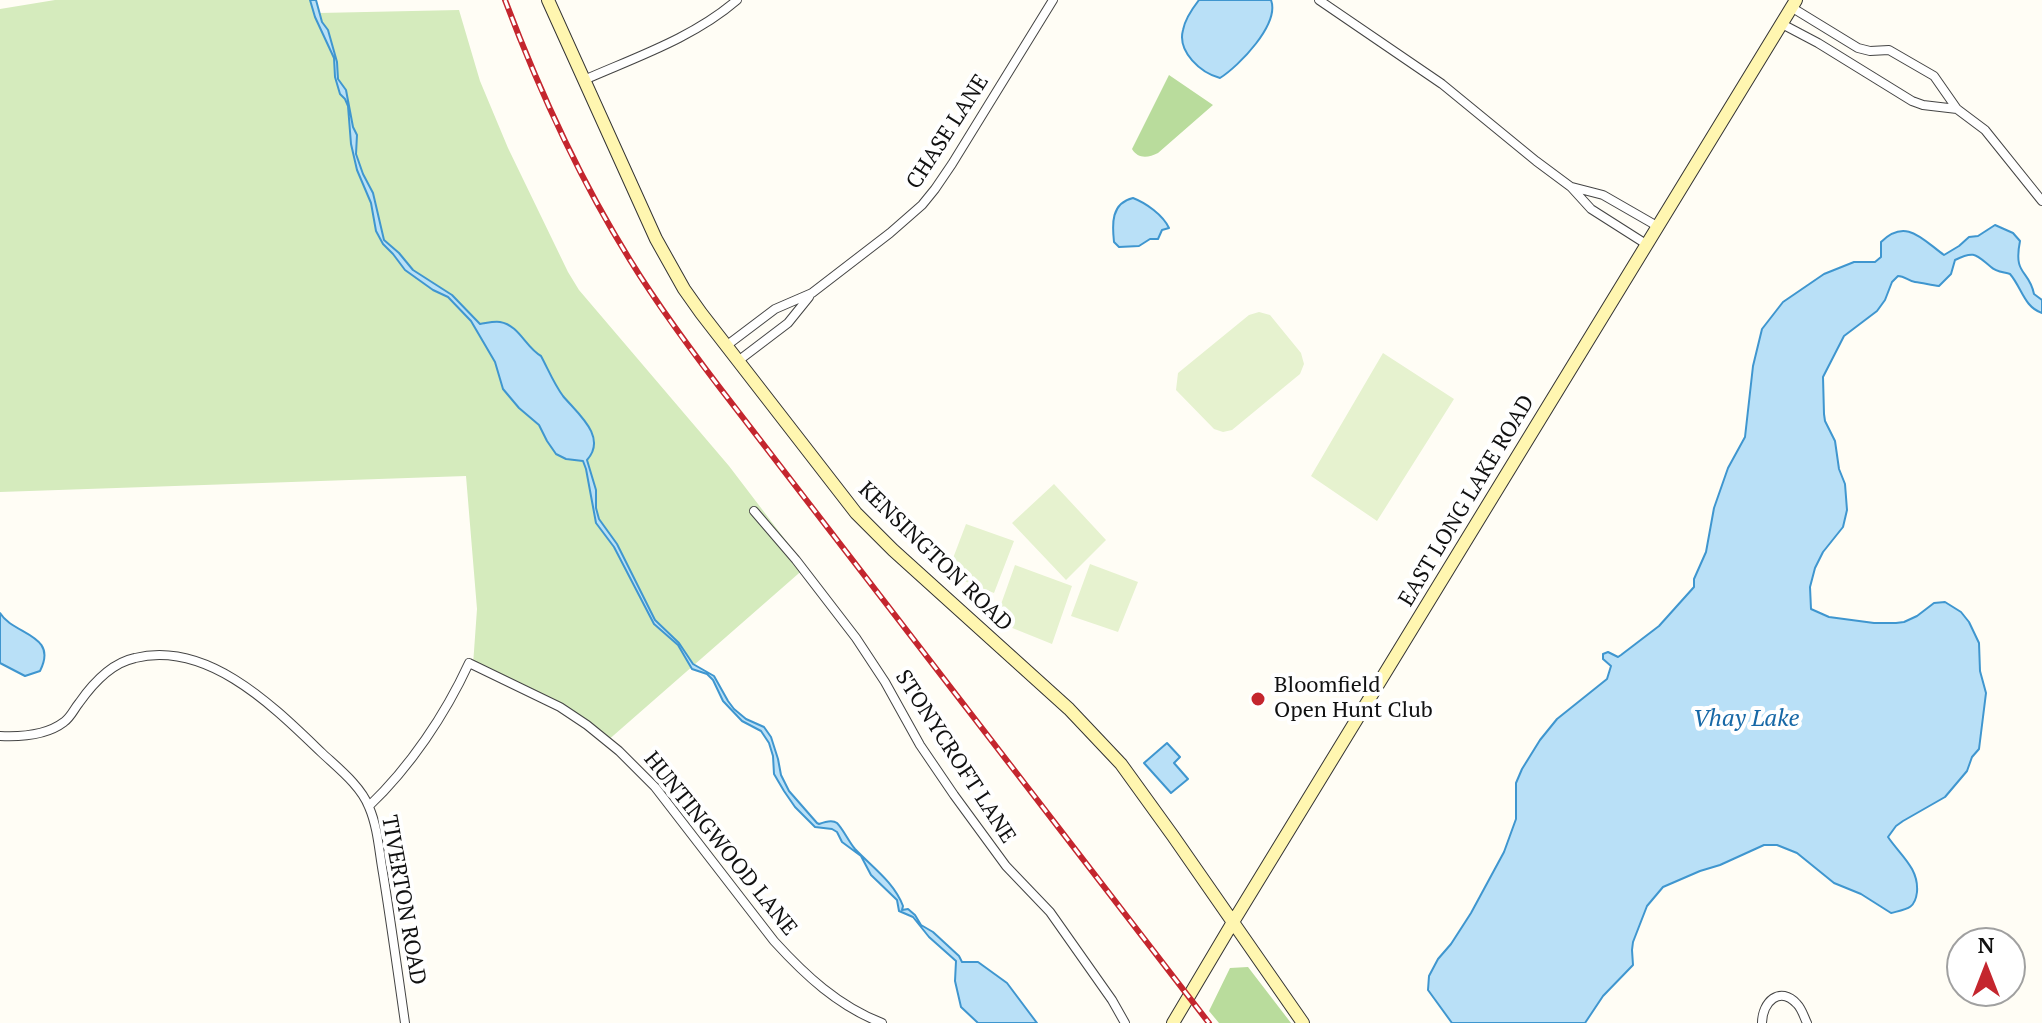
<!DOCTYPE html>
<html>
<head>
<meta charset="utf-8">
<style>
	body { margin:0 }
	#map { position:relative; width:2042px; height:1023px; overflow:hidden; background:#fffdf5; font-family:"PT Serif",serif }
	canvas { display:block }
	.north { position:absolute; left:1946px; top:927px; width:80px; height:80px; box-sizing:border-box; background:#fff; border:2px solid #a0a0a0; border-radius:50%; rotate:0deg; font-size:22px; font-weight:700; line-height:32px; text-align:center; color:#111 }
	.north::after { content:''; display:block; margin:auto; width:28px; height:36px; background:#c4262e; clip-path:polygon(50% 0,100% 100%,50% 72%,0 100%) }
</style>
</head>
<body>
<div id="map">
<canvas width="2042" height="1023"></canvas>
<div class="north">N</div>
</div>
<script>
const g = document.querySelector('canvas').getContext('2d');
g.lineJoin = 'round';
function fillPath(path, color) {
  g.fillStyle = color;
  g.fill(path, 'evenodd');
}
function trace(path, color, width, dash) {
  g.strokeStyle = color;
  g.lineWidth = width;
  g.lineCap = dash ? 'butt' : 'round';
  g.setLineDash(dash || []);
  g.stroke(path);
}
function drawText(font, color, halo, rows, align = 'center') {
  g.font = font + ' "PT Serif",serif';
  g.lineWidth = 8;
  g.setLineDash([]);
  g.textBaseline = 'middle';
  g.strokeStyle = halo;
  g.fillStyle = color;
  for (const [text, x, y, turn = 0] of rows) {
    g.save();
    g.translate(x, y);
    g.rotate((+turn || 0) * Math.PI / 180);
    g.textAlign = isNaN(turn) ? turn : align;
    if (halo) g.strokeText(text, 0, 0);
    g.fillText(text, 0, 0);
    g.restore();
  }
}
fillPath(new Path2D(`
	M55,0h259l5,13 140,-3 21,71 28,67 60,124 11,18 150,176 77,101 -200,175 -24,-20 -109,-57 4,-56 -11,-133 -466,16v-483z`), '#d5ebbd');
fillPath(new Path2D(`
	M1169,75l44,30 -55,48c-10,5 -20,6 -26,-4z
	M1248,967l43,56h-72l-10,-12 21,-43z`), '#b9dc9c');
fillPath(new Path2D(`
	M1259,312l11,3 31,38 3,11 -4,10 -68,56 -9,2 -9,-3 -38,-39 2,-17 71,-58z
	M1383,353l71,46 -77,122 -66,-45z
	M1054,484l52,56 -40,40 -54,-57z
	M966,524l48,17 -20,52 -47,-19z
	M1090,564l48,18 -20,50 -47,-16z
	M1015,565l57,21 -20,58 -57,-23z`), '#e6f2cf');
const water = new Path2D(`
	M310,0h6l6,22 6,8 9,32 1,17 8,11 7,37 4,8 -1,19 7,20 10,19 11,47 15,13 14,17 39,25 28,29c7,-1 14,-3 20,-2 19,3 26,26 41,34 7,13 13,28 22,40 14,17 45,41 24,64l9,30v18l3,11 18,25 38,76 24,23 14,21 21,12 14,25 6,8 12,10 18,8 7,10 7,22 3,16 8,16 28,32 2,1c5,-2 13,-5 18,-1 6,6 12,19 18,26 17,18 39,33 48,57l-1,4 6,-1 7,6 6,10 12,7 26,24 3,6h16l29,21 30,40h-59l-17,-16 -6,-26 1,-20 -27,-24 -16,-20 -14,-6 -2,-11 -26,-25 -10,-19 -19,-14 -5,-10 -5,-3 -17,-2 -20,-20 -11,-16 -10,-17 -1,-18 -4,-13 -8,-12 -19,-10 -19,-20 -10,-21 -6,-6 -15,-5 -14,-24 -24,-21 -40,-77 -18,-24 -10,-54 -3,-8 -17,-2 -10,-5 -9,-13 -8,-16 -20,-17 -16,-19 -8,-27 -24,-41 -23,-24 -15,-7 -28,-20 -12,-16 -10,-10 -7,-13 -5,-28 -14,-33 -6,-26 -3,-38 -3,-7 -5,-5 -5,-17 -1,-19 -19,-41z
	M1199,0h72c9,24 -32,66 -51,78 -19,-5 -43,-26 -37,-48 2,-11 9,-21 16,-30z
	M1133,198c13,5 30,17 36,30l-7,2 -4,9h-8l-11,7 -20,1 -5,-5c-2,-18 -3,-39 19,-44z
	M1995,225l18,8 7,8c-7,35 9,28 14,53l8,6v13c-18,-6 -20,-25 -32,-39 -6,-2 -14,-2 -19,-7 -15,-12 -16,-17 -36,-7l-4,14 -12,12c-8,-1 -16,-3 -24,-4 -7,-1 -10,-6 -17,-6l-6,6 -7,18 -8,11 -33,25 -21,41 1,37 1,7 10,20 4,28 6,15 2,26 -4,17 -20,25 -8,16 -5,19 1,22 18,8 45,6h22l8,-1 13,-6 17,-13 11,-1 16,10 8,10 10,21 1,28 6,22 -7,56 -7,8 -5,14 -22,26 -42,24 -7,5 -8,11c12,18 31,31 29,55 -2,17 -10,17 -26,21l-30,-19 -27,-11 -37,-30 -20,-8h-13l-44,20 -20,6 -37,16 -16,19 -14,36 -1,8 1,15 -30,31 -18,27h-133l-24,-33 1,-14 9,-17 13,-15 20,-31 33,-61 12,-33v-36l6,-14 18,-29 17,-21 50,-40 4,-13 -8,-7v-5l5,-2 10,5 3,-2 38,-29 35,-39v-8l12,-27 8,-44 14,-40 17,-31 8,-71 9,-37 21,-27 41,-28 30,-12h21l6,-5v-15c25,-25 42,-2 63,13l15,-9 10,-9 9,-1z
	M0,613c13,22 59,21 40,58l-15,5 -25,-13z
	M1167,743l13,14 -6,6 14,16 -17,14 -27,-30z`);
fillPath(water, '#b9e0f7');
trace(water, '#3f96cf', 2);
const street = new Path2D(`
	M1319,0l123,84 94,77 35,26 20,22 55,35
	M1791,7l67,41 12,3 19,-1 45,26 23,33 28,21 57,71
	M1782,24l36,19 94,58 11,4 34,4
	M584,80c52,-23 109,-42 153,-80
	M1572,187l31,8 54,31
	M726,346l49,-37 37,-16 78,-60 32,-28 13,-16 17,-25 101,-164
	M738,361l50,-38 21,-26
	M754,511l42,49 60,78 29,44 35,63 34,50 52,71 44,46 62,88 13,23
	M0,736c21,1 47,-1 64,-14 7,-5 10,-13 15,-19 14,-20 32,-40 56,-45 73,-18 139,49 187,95 16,15 39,33 47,54 9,21 10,44 14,66 8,50 15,100 22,150
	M369,806c41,-39 76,-91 100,-143l91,44 27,18 32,26 36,36 119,154c31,34 64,65 108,82
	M1762,1023c0,-21 18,-38 35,-19 5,5 7,13 10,19`);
const secondary = new Path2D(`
	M548,0l108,239 28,50 17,24 155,200 37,37 176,159 52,55 52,72 130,187
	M1173,1023l60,-101 563,-922`);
trace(street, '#444', 10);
trace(secondary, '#333', 14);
trace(street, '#fff', 8);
trace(secondary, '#fff6b0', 12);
const rail = new Path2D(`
	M505,0c34,90 74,178 125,260 32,52 69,101 107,150l472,613`);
trace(rail, '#c4262e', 6);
trace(rail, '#fff', 3, [9]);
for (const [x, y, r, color] of [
	[1258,699,8,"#c4262e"]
]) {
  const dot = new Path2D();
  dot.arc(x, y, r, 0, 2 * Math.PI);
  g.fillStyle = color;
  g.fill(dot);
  trace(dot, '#fff', 3);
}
drawText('22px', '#111', '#fff', [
	["CHASE LANE",948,132,-57],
	["EAST LONG LAKE ROAD",1467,501,-59],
	["KENSINGTON ROAD",935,557,44],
	["STONYCROFT LANE",955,757,57],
	["HUNTINGWOOD LANE",720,844,51],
	["TIVERTON ROAD",403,900,80]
]);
drawText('22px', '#111', '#fff', [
	["Bloomfield",1274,686],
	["Open Hunt Club",1274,711]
], 'left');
drawText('italic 24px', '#1768a6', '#fff', [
	["Vhay Lake",1746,719]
]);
</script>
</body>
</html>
